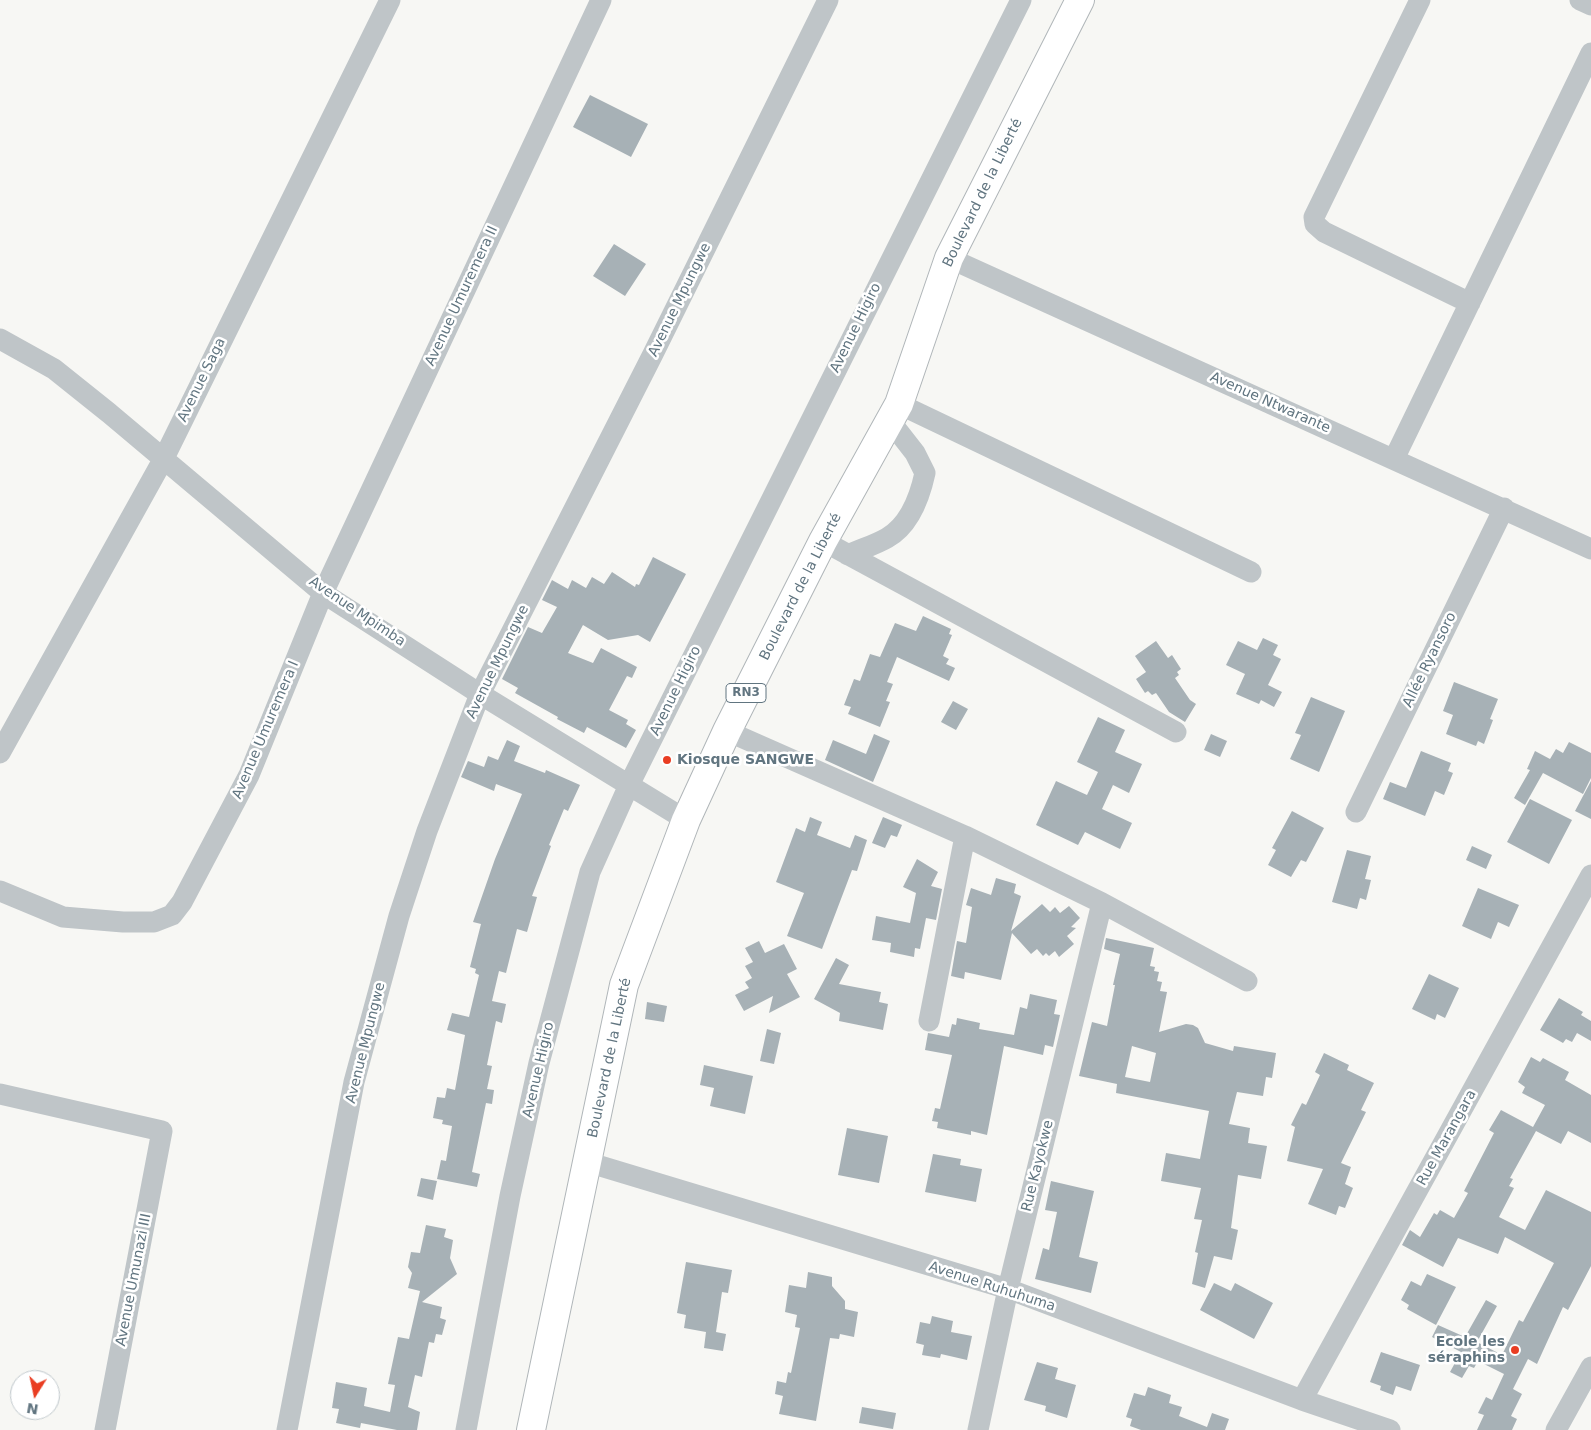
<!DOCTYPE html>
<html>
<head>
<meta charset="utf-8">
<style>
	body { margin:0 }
	#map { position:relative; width:1591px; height:1430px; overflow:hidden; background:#f7f7f4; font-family:"DejaVu Sans",sans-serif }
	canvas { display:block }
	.north { position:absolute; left:10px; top:1370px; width:50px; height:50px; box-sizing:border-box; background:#fff; border:1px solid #c0c8cc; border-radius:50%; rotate:190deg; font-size:14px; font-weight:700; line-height:20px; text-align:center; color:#617580 }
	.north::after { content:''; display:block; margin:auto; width:18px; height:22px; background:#e93d22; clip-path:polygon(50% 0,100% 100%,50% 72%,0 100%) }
</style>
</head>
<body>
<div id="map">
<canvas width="1591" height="1430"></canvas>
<div class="north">N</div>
</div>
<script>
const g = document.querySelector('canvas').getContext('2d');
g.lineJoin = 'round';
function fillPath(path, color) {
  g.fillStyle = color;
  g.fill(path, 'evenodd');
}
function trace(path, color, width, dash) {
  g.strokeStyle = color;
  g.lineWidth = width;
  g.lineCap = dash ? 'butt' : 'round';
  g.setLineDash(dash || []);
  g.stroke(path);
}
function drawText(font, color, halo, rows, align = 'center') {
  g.font = font + ' "DejaVu Sans",sans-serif';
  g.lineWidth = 5;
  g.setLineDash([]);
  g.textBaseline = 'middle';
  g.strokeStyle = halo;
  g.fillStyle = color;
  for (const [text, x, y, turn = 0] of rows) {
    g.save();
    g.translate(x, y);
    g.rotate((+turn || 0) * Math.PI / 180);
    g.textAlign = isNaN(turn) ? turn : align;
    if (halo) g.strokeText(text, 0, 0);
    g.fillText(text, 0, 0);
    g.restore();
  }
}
fillPath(new Path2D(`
	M590,95l58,29 -17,33 -58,-30z
	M614,244l32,20 -21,32 -32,-20z
	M653,557l33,17 -36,68 -12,-7 -30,5 -25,-15 -15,28 25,10 8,-15 36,19 -5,11 -5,-2 -18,34 19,10 -2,4 10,6 -10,18 -39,-21 -3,6 -27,-14 1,-2 -43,-24 3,-5 -16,-9 26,-52 14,6 15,-26 -15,-7 10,-20 16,9 4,-9 14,8 6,-11 12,7 8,-12 23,15 1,-3 3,1z
	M923,616l28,13 -2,5 3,1 -9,21 6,3 -3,5 9,4 -6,13 -52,-24 -10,25 6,2 -7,17 4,1 -10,25 -32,-13 3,-7 -7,-2 10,-26 6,2 10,-27 10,3 15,-34 21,8z
	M1263,638l15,7 -5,10 8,4 -13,26 14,7 -8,15 -13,-7 -2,4 -23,-10 9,-20 -19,-9 12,-24 19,9z
	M1156,641l12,17 4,-3 9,14 -4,3 2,3 -4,3 15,22 6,4 -11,18 -16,-10 -13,-19 -4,2 -4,-4 -3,2 -9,-14 10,-7 -11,-16z
	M1454,682l44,17 -8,20 3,1 -9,24 -6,-3 -2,5 -30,-12 7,-19 -10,-4z
	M1311,697l34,14 -26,61 -29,-13 11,-24 -6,-2z
	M953,701l15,8 -12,21 -15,-8z
	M1098,717l27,13 -10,22 27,12 -13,29 -16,-8 -11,24 30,14 -12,26 -35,-17 -7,13 -42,-20 20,-44 31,14 11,-23 -21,-10z
	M874,734l16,7 -17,41 -48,-22 8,-20 33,14z
	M1211,734l16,7 -7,16 -16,-7z
	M507,740l13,6 -6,15 31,12 1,-3 34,15 -12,26 -4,-2 -15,36 2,1 -19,50 5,1 -10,35 -10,-3 -11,44 -7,-2 -7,30 14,3 -4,19 -6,-2 -9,44 5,1 -5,23 7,1 -2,14 -6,-1 -14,69 8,2 -3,13 -40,-8 4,-19 5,1 6,-35 -10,-2 1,-4 -10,-2 4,-21 8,1 2,-10 8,2 10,-55 -18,-5 5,-17 17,4 10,-42 -4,-2 1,-4 -6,-2 11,-43 -8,-2 22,-63 27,-65 -26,-10 -2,7 -33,-14 7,-16 16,6 4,-11 10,4z
	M1569,742l22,11v25l-8,16 -40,-21 -18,32 -11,-7 16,-28 -3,-1 8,-18 15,8 6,-10 7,4z
	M1421,751l30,12 -3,8 5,2 -9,22 -9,-4 -10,25 -42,-17 7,-17 16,6z
	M1591,781v38l-16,-8z
	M1530,799l42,21 -23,44 -42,-22z
	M1292,811l32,17 -18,34 -5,-2 -10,17 -23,-12 8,-15 -4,-2z
	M810,817l12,5 -5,13 33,13 5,-13 12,5 -10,31 -5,-1 -30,79 -35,-13 17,-43 -28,-11 20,-54 9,4z
	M883,817l19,8 -5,12 -6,-2 -6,13 -13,-5z
	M1472,846l20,9 -6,14 -20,-9z
	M1347,850l24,6 -6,23 6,1 -5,20 -6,-2 -3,11 -25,-7z
	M917,859l21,13 -7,14 11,3 -6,31 -10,-2 -6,31 -5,-1 -1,9 -24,-5 1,-9 -19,-3 4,-24 34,7 6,-30 -13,-6z
	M996,878l20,6 -2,9 7,3 -10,35 31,-27 8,8 5,-5 5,6 9,-7 11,12 -9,9 5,1 -9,8 7,8 -15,13 -4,-6 -6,5 -3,-3 -3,3 -6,-7 -6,5 -19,-21 -11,47 -36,-8 -1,7 -13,-3 6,-35 9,2 6,-36 -6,-2 5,-17 20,7z
	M1478,888l41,17 -10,22 -11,-5 -7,17 -29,-13z
	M1106,938l48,10 -4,18 5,1 -1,4 5,1 -2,9 5,1 -2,9 7,1 -8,40 27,-8 7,1 5,3 7,15 28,8 1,-5 42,7 -4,25 -6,-1 -3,19 -26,-4 -8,32 21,4 -2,15 19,3 -6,33 -23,-4 -7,53 7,2 -6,30 -18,-4 -9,32 -13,-4 6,-31 -3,-1 7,-32 -8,-1 7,-31 -40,-7 5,-28 34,6 9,-48 -93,-18 1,-9 -38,-8 13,-54 15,4 8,-41h-2l7,-31 -16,-5zM1132,1046l24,7 -6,29 -25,-5z
	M759,941l6,12 19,-9 13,25 -10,5 13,23 -31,16 4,-17 -29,15 -9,-16 14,-7 -4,-6 7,-4 -7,-12 8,-4 -8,-14z
	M836,958l13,7 -10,19 42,8 -2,10 9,2 -5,26 -44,-9 1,-8 -26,-14z
	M1429,974l30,14 -14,30 -8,-4 -2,6 -23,-11z
	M1030,994l27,6 -3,14 6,1 -7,32 -8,-2 -2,10 -39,-9 -17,89 -16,-4v4l-34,-7 1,-6 -6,-1 3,-13 5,1 12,-54 -27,-5 3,-17 21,4 3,-13 4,1 1,-7 23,5 -1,6 35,6 6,-28 7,2z
	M1559,998l24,14 -2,3 10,6v20l-14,-8 -5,9 -6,-3 -3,4 -23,-13z
	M647,1002l20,4 -3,16 -19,-3z
	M767,1029l14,4 -7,31 -14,-3z
	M1324,1053l25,12 -2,5 27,13 -13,27 5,2 -25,51 10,4 -6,17 8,4 -8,20 -6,-2 -3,9 -28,-11 15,-35 -36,-8 8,-34 -4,-2 11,-22 4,2 14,-30 -5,-3z
	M1531,1057l9,5 3,-4 26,14 -4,8 26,15v48l-23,-12 -7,13 -25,-13 -26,47 3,1 -4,7 5,2 -15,29 26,13 21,-40 45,22v54l-23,44 -5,-3 -26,57 -9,-5 -15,30 9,5 -11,22 6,3 -5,11h-35l7,-15 -6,-2 8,-16 6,3 12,-26 -26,-13 -4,7 -5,-2 -7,12 -12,-6 11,-20 -29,-15 6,-12 27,12 21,-37 11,6 -20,36 25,13 17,-35 4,2 31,-59 -49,-26 -7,17 -40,-16 -15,29 -41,-22 8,-15 10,7 14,-24 3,2 3,-5 14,8 14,-25 -4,-2 30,-58 -5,-3 12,-20 32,17 12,-22 -23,-12 3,-6 -7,-5z
	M704,1065l49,11 -8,38 -35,-8 4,-18 -14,-3z
	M847,1128l41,8 -9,47 -41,-8z
	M933,1154l28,5 -1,6 22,4 -6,33 -51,-10z
	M421,1178l16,3 -4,19 -16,-4z
	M1051,1181l43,10 -15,66 19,5 -7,31 -56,-14 8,-31 6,2 8,-38 -12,-2z
	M426,1225l20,4 -2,8 9,3 -3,18 7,16 -35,28 20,5 -2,11 6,2 -4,15 -6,-1 -2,9 -5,-1 -7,35 -7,-2 -7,32 12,5 -3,18h-20l-36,-7 -1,5 -24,-5 3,-14 -7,-1 4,-26 31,6 -3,18 26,6 5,-27 -7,-1 10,-47 11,2 11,-48 -12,-3 4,-15 -4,-6 3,-15 9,1z
	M686,1262l46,8 -4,23 -6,-1 -6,40 10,2 -3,17 -19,-3 2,-16 -22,-4 2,-13 -9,-2z
	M808,1272l24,5v9l13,15v8l13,3 -4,25 -14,-3 -1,5 -9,-1 -14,83 -37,-7 4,-18 -8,-2 2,-13 9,2 2,-11 3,1 9,-45 -5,-1 2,-12 -12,-3 4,-27 17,3z
	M1427,1274l29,13 -20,38 -29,-16 2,-4 -8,-5 10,-19 10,5z
	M1214,1283l17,8 4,-8 38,20 -19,36 -54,-29z
	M932,1316l21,5 -2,11 21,4 -5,24 -26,-6 -1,4 -18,-3 2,-10 -8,-2 4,-21 10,2z
	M1381,1352l39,13 -9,26 -15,-5 -3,9 -13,-5 1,-4 -11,-4z
	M1037,1362l21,6 -3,11 21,6 -9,33 -22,-7 1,-5 -22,-6z
	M1148,1387l23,8 -2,8 13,4 -3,9 28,11 5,-14 17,6 -4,11h-84l-11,-4 2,-7 -6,-2 8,-24 11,3z
	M862,1407l34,6 -3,16 -34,-6z`), '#a7b1b6');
const highway = new Path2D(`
	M531,1430l93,-445 62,-165 41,-89 96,-190 76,-137 50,-146 131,-258`);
trace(highway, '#b0b6b9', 30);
trace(new Path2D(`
	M1420,0l-106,217 1,7 9,8 146,71
	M1580,0l11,5
	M949,258l642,291
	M0,339l54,30 55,44 214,180 157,101 206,126
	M899,404l352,168
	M1394,459l197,-406
	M823,541l353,191
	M848,555c13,-6 27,-10 39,-17 23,-13 33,-42 38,-65l-10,-20 -25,-32
	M727,731l238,105 137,67 145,78
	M0,753l164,-295 226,-458
	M1356,812l148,-304
	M0,891l63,26 60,5h31l18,-7 10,-13 67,-127 74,-182 278,-593
	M929,1021l36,-185
	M0,1094l162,37 -57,299
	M587,1162l421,127 294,111 88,30
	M1302,1400l289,-525
	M287,1430l67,-348 45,-166 28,-85 53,-137 173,-340 175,-354
	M466,1430l44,-234 29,-133 51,-191 39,-87 392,-785
	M978,1430l30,-141 94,-386
	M1556,1430l35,-63`), '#bfc5c8', 21);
trace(highway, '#fff', 28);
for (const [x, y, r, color] of [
	[667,760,5,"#e93d22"],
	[1515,1350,5,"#e93d22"]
]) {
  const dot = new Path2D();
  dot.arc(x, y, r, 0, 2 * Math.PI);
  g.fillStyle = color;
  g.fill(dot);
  trace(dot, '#fff', 2);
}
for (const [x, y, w] of [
	[746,693,40]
]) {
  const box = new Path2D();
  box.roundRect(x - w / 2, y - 9.5, w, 19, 4);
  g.fillStyle = '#fff';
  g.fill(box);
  trace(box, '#617580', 1);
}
drawText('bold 12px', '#617580', null, [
	["RN3",746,693]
]);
drawText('14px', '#617580', '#fff', [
	["Boulevard de la Liberté",983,193,-64],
	["Avenue Umuremera II",462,296,-65],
	["Avenue Mpungwe",680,300,-64],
	["Avenue Higiro",856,328,-64],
	["Avenue Saga",202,380,-64],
	["Avenue Ntwarante",1270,403,24],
	["Boulevard de la Liberté",801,587,-63],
	["Avenue Mpimba",357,612,34],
	["Allée Ryansoro",1430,660,-64],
	["Avenue Mpungwe",498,662,-64],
	["Avenue Higiro",676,691,-64],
	["Avenue Umuremera I",266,730,-67],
	["Avenue Mpungwe",366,1043,-76],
	["Boulevard de la Liberté",610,1058,-78],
	["Avenue Higiro",539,1070,-77],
	["Rue Marangara",1447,1138,-61],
	["Rue Kayokwe",1038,1166,-76],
	["Avenue Umunazi III",134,1280,-79],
	["Avenue Ruhuhuma",992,1287,18]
]);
drawText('bold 14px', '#617580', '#fff', [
	["Kiosque SANGWE",677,760],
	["Ecole les",1505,1342,"right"],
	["séraphins",1505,1358,"right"]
], 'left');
</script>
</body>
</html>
